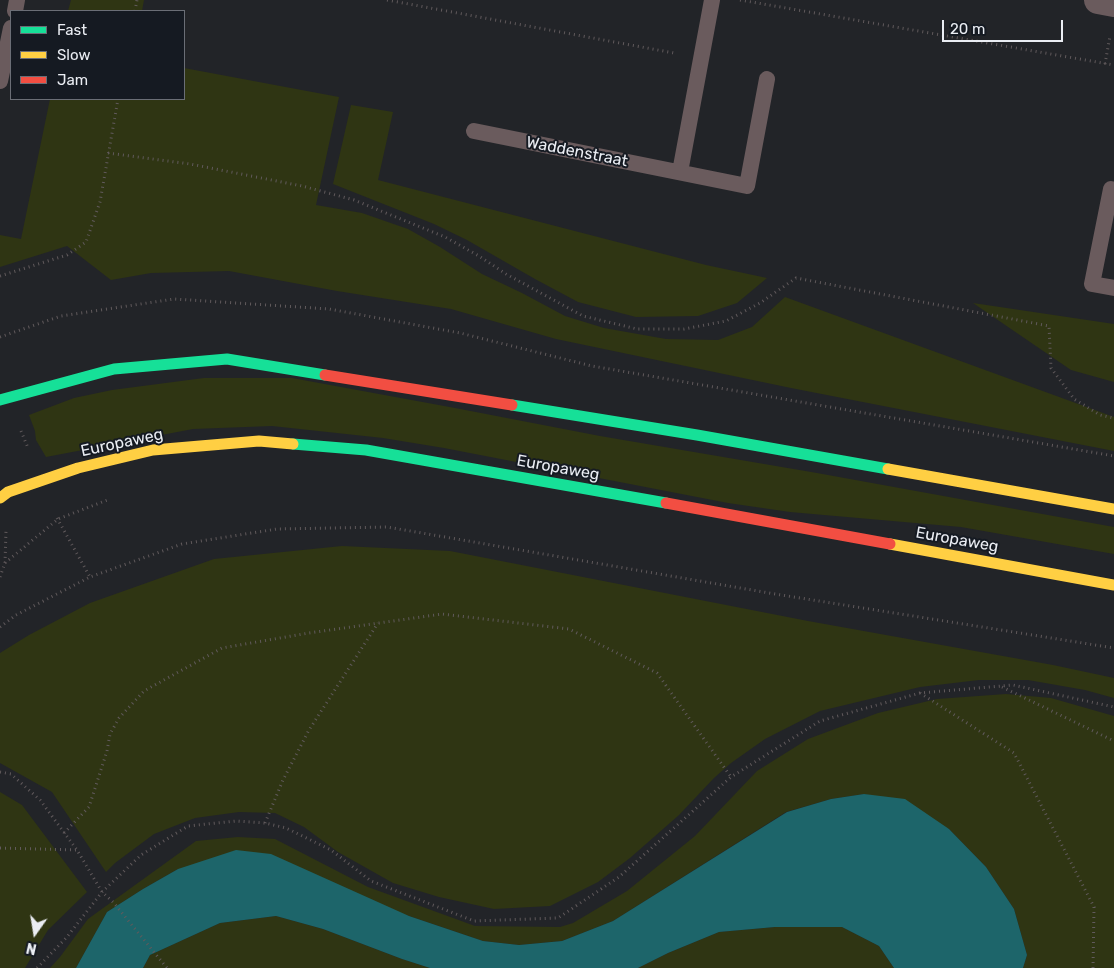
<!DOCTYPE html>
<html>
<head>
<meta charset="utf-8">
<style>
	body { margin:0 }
	#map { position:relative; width:1114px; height:968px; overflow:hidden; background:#222428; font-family:Rubik,sans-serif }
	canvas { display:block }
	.legend { position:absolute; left:10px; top:10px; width:175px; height:90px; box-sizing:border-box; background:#151a22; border:1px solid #6a6e76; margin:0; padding:6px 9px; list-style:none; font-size:15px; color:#eaedf3 }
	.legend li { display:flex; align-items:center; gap:10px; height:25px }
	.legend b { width:25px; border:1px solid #6a6e76 }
	.north { position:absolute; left:10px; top:908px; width:50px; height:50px; -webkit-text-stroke:4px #151a22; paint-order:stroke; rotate:193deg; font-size:14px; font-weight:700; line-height:20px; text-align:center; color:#eaedf3 }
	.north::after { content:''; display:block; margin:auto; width:18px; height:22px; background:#eaedf3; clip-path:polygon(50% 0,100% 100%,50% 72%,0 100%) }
	.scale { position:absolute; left:942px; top:20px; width:121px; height:22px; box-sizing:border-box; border:2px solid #eaedf3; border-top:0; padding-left:6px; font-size:15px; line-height:18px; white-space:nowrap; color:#eaedf3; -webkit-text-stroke:4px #151a22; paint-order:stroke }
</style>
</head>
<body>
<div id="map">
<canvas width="1114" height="968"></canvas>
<ul class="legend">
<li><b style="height:6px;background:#16e098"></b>Fast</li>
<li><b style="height:6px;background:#ffcf43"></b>Slow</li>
<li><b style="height:6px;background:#f24e42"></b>Jam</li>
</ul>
<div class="north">N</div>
<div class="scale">20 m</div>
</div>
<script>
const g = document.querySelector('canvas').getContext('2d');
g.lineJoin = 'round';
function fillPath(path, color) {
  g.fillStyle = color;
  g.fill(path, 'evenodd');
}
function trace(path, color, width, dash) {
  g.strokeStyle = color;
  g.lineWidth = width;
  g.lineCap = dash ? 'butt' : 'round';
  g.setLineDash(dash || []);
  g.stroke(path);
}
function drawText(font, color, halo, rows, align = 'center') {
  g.font = font + ' Rubik,sans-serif';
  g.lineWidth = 4;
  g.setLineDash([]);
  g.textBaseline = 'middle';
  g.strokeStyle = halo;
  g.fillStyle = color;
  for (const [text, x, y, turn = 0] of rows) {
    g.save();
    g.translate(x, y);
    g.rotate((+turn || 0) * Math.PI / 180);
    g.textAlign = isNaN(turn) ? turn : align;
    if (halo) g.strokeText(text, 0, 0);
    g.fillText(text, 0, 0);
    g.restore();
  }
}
fillPath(new Path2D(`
	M71,0h73l-2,11h-74z
	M184,68l155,29 -23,108 46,8 46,16 32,18 42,27 40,19 43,23 39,12 62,11 52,1 34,-13 33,-30 329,120v34l-323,-63 -235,-49 -105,-30 -114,-18 -108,-20 -78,2 -40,7 -44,-34 -67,21v-32l21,4 29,-140h134z
	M351,105l42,7 -15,68 328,85 61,13 -30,25 -39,13 -62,1 -58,-15 -43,-23 -68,-39 -33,-16 -101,-40z
	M973,303l141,21v58l-43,-12z
	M204,378h88l163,30 145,28 217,37 297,54v27l-153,-27 -171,-15 -62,-9 -284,-55 -61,-10 -111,-12 -79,3 -147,28 -10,-17 -1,-9 -6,-16 45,-17 38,-8z
	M342,546l108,5 358,70 245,44 61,13v20l-29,-8 -57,-10h-49l-59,7 -100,24 -55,28 -34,24 -17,15 -35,37 -49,43 -32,24 -48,24 -56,3 -55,-12 -46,-14 -55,-31 -34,-25 -29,-14 -36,-1 -44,6 -41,16 -39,29 -9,9 -54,-80 -52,-29v-110l29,-18 61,-32 124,-44z
	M1006,694l45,4 63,18v252h-91l4,-13 -13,-46 -28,-42 -37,-38 -85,-35 -33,5 -45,13 -173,109 -51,20 -43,4 -36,-4 -74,-25 -231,-47 -35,20 -36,23 -31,56h-26l10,-11 28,-38 108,-78 42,-4 37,2 93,48 107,39 85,1 13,-4 54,-32 68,-55 62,-65 51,-32 70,-26 59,-14z
	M0,792l22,13 65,87 -39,38 -23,38h-25z
	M276,916l47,13 79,30 28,9h-287l7,-13 70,-32z
	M775,927h67l37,19 15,22h-256l30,-15 51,-21z`), '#2f3513');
fillPath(new Path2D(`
	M864,794l41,5 44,30 37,38 28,42 13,46 -4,13h-129l-15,-22 -37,-19h-67l-56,5 -51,21 -30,15h-208l-28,-9 -79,-30 -47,-13 -56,7 -70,32 -7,13h-67l31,-56 36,-23 35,-20 58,-19 35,4 138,62 74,25 36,4 43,-4 51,-20 174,-109 44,-13z`), '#1d656a');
trace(new Path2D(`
	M387,0l287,53
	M740,0l374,65
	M135,11l2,-11
	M1105,64l5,-28
	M108,153l82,11 112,22 52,14 91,37 34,19 27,18 77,42 54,13h47l42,-8 34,-18 36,-25 253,48 2,42 23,31 26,16 14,3
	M0,276l67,-21 19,-13 14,-40 18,-103
	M0,337l61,-21 113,-17 155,10 131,24 132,33 522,90
	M21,431l7,17
	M57,518l33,59
	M5,563l53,-44 52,-20
	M0,577l5,-14 1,-33
	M0,627l16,-12 74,-38 92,-33 95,-15 110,-2 388,67 339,54
	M1002,687l112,54
	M920,693l94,60 80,154 -1,61
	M0,772l11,2 29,26 37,50 25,42 11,10 54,66
	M265,823l18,-43 26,-50 69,-107
	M64,833l25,-26 18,-56 3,-17 9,-16 25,-27 78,-43 87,-15 133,-19 127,15 88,44 74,104
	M0,848l76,2
	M37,968l30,-31 35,-45 39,-37 47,-29 48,-5 29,2 21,5 45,22 40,31 103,40 84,-3 61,-41 112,-100 89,-56 100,-28 93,-8 101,22`), '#615a5c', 3, [1, 4]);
trace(new Path2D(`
	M15,11l2,-11
	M0,81l11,-53
	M474,131l273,55 20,-107
	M680,172l32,-172
	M1114,190l-3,-1 -19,95 22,4`), '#6a5b5d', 16);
trace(new Path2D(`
	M1098,0l16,3`), '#6a5b5d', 28);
trace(new Path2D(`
	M0,400l114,-31 113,-10 98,16
	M512,405l185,30 191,34
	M293,444l73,6 300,53`), '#16e098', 11);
trace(new Path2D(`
	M888,469l226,40
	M0,498l8,-6 70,-24 75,-18 106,-9 34,3
	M890,544l224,41`), '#ffcf43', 11);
trace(new Path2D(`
	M325,375l187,30
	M666,503l224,41`), '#f24e42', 11);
drawText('16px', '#eaedf3', '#151a22', [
	["Waddenstraat",577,152,11],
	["Europaweg",122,443,-12],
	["Europaweg",558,468,10],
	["Europaweg",957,540,10]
]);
</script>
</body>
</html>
